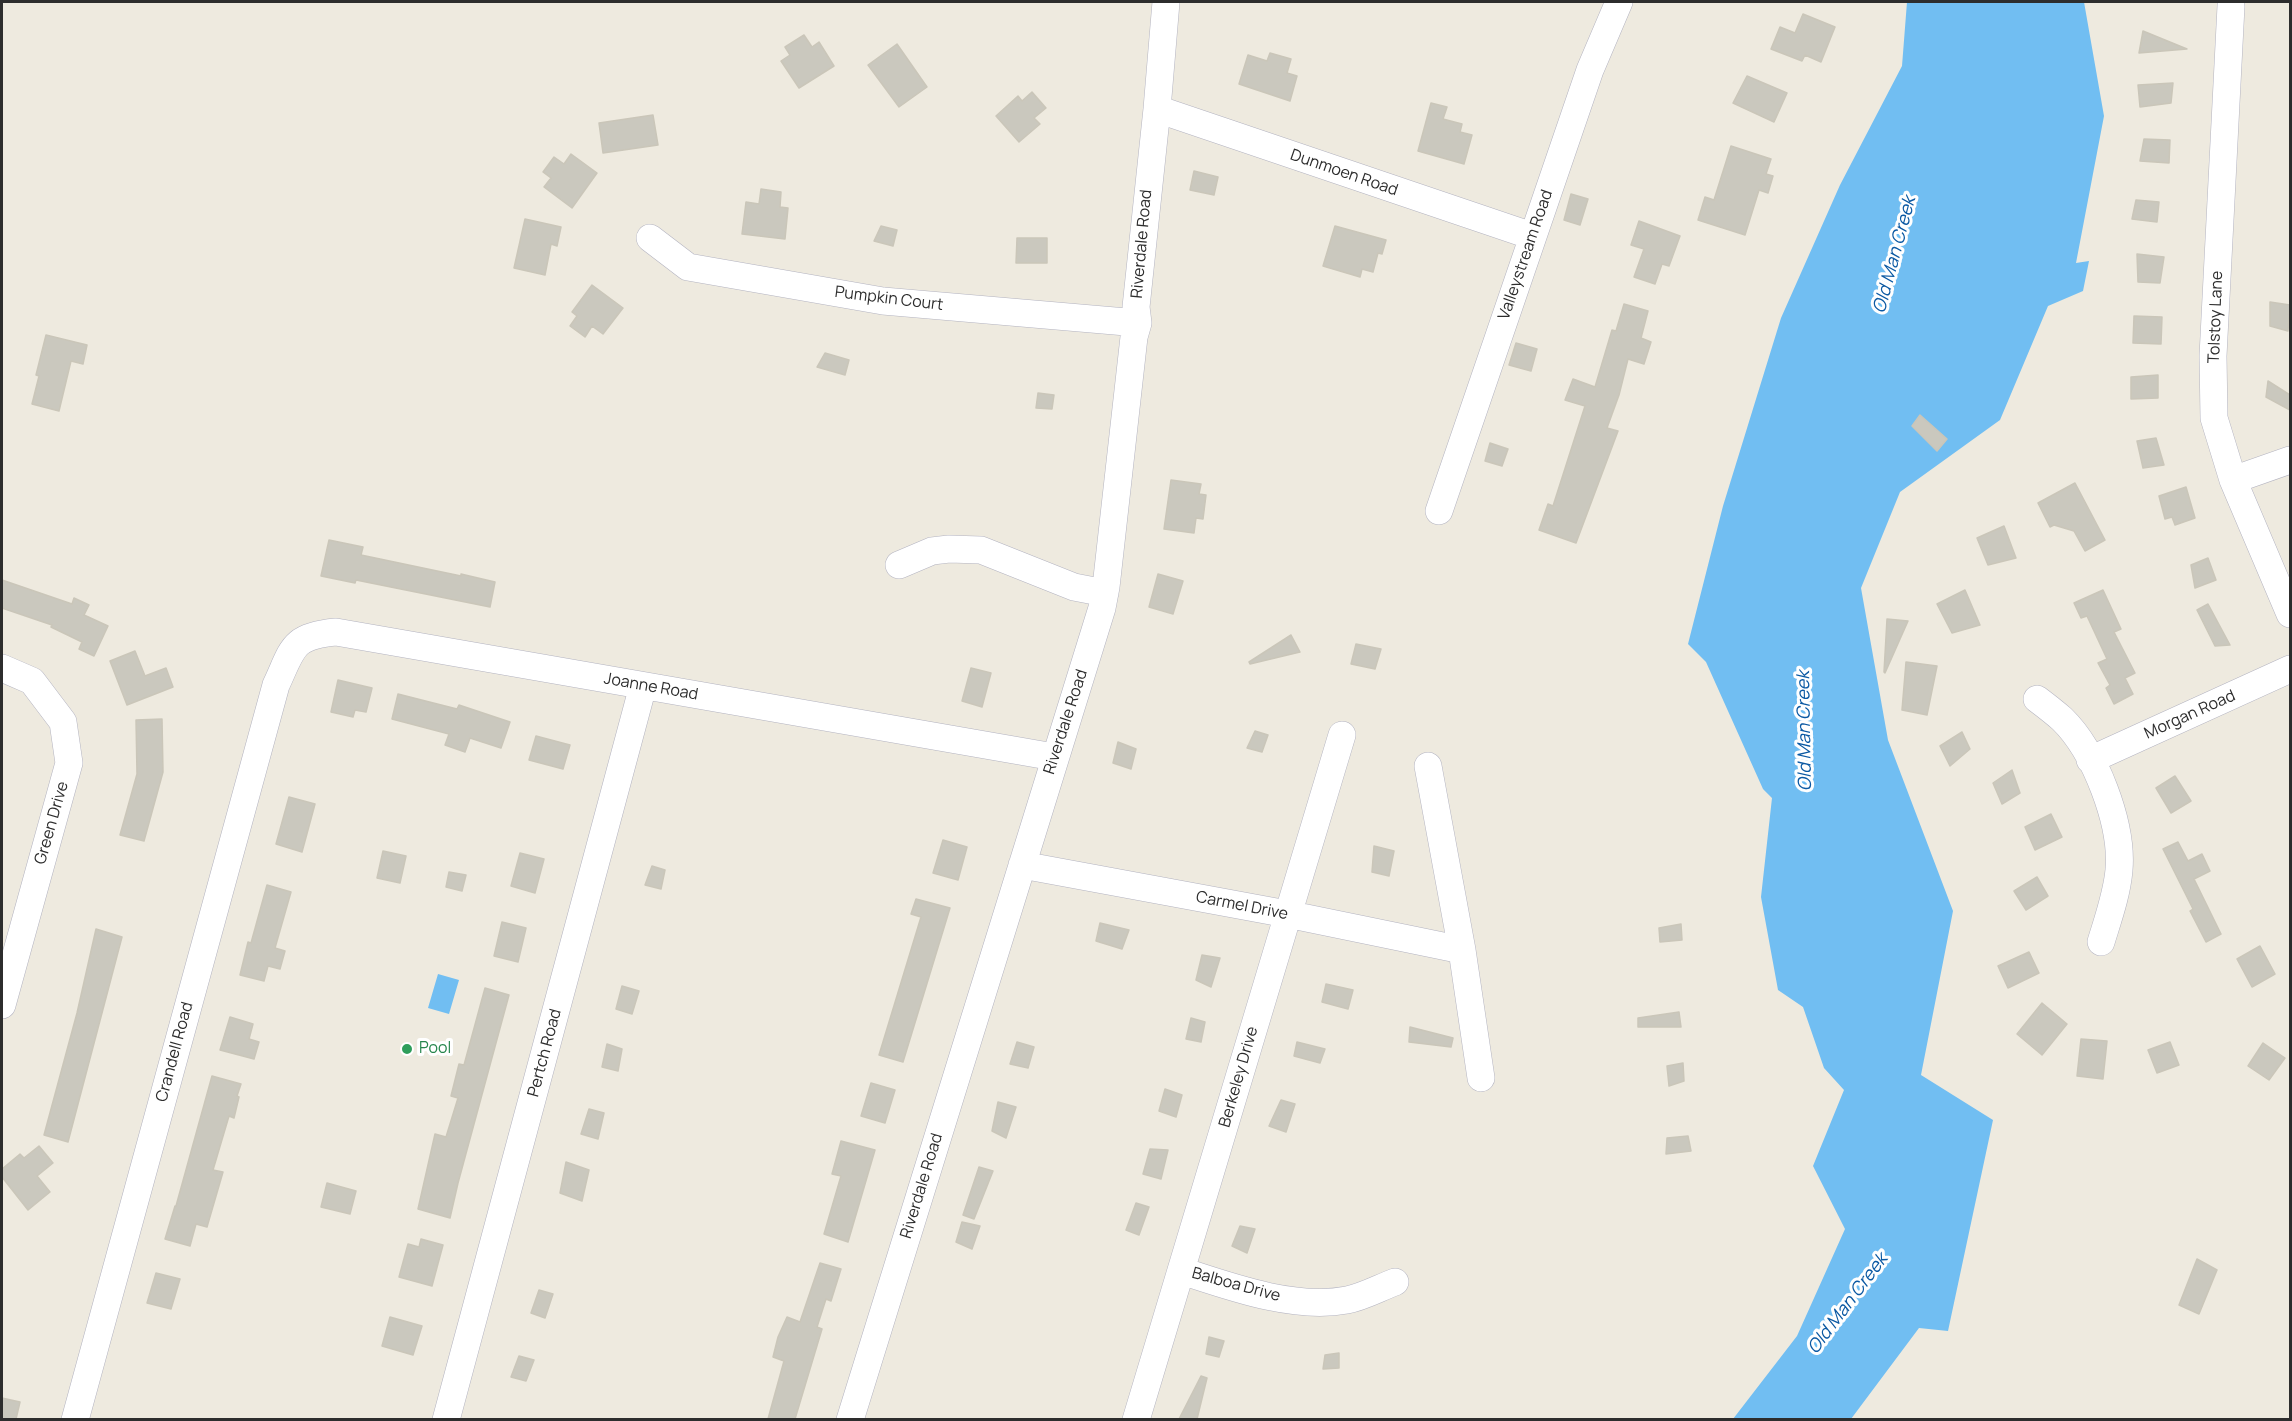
<!DOCTYPE html>
<html>
<head>
<meta charset="utf-8">
<style>
	body { margin:0 }
	#map { position:relative; width:2292px; height:1421px; overflow:hidden; background:#eeeadf; font-family:Manrope,sans-serif }
	canvas { display:block }
	.frame { position:absolute; inset:0; border:3px solid #2d2d2d; pointer-events:none }
</style>
</head>
<body>
<div id="map">
<canvas width="2292" height="1421"></canvas>
<div class="frame"></div>
</div>
<script>
const g = document.querySelector('canvas').getContext('2d');
g.lineJoin = 'round';
function fillPath(path, color) {
  g.fillStyle = color;
  g.fill(path, 'evenodd');
}
function trace(path, color, width, dash) {
  g.strokeStyle = color;
  g.lineWidth = width;
  g.lineCap = dash ? 'butt' : 'round';
  g.setLineDash(dash || []);
  g.stroke(path);
}
function drawText(font, color, halo, rows, align = 'center') {
  g.font = font + ' Manrope,sans-serif';
  g.lineWidth = 6;
  g.setLineDash([]);
  g.textBaseline = 'middle';
  g.strokeStyle = halo;
  g.fillStyle = color;
  for (const [text, x, y, turn = 0] of rows) {
    g.save();
    g.translate(x, y);
    g.rotate((+turn || 0) * Math.PI / 180);
    g.textAlign = isNaN(turn) ? turn : align;
    if (halo) g.strokeText(text, 0, 0);
    g.fillText(text, 0, 0);
    g.restore();
  }
}
fillPath(new Path2D(`
	M1907,2h177l20,114 -28,147 13,-2 -6,30 -35,15 -48,114 -100,72 -39,96 27,152 65,171 -32,164 72,45 -45,211 -29,-3 -68,91h-118l64,-83 48,-107 -32,-63 31,-76 -20,-22 -21,-61 -25,-17 -17,-93 11,-99 -9,-9 -57,-127 -18,-18 35,-138 58,-188 59,-133 62,-119z
	M438,974l21,6 -10,34 -21,-6z`), '#71bef2');
const building = new Path2D(`
	M1803,14l32,13 -14,35 -16,-7 -3,6 -31,-12 9,-22 15,6z
	M2143,31l44,18 -48,4z
	M804,35l8,12 7,-5 15,24 -35,22 -18,-27 9,-6 -5,-8z
	M897,44l30,43 -28,20 -31,-42z
	M1270,53l21,6 -4,14 10,3 -7,25 -51,-17 9,-29 19,6z
	M1747,76l40,17 -13,29 -41,-19z
	M2173,83l-2,20 -31,4 -2,-22z
	M1032,92l14,16 -12,10 6,6 -21,18 -23,-26 22,-20 4,5z
	M1431,103l16,4 -4,12 19,5 -2,8 12,3 -8,29 -46,-13z
	M653,115l5,30 -55,8 -4,-30z
	M2144,139l26,1 -1,23 -29,-2z
	M1731,146l40,13 -5,15 7,2 -5,17 -9,-3 -14,45 -47,-15 7,-23 9,3z
	M571,154l26,19 -25,35 -28,-21 7,-9 -8,-6 11,-15 10,7z
	M1194,171l24,6 -4,18 -24,-5z
	M761,189l20,3 -1,15 8,1 -3,31 -43,-5 4,-32 13,2z
	M1571,194l17,5 -8,26 -16,-5z
	M2136,200l23,2 -2,20 -25,-3z
	M525,219l36,8 -4,19 -6,-2 -6,31 -31,-7z
	M1639,221l41,15 -11,30 -7,-2 -7,20 -21,-7 10,-28 -13,-4z
	M881,226l16,4 -4,16 -19,-5z
	M1335,226l51,14 -4,14 -4,-1 -5,19 -11,-3 -2,8 -37,-11z
	M1017,238h30v25h-31z
	M2137,254l27,3 -4,26 -22,-1z
	M592,285l31,23 -20,26 -11,-8 -7,11 -15,-11 7,-10 -5,-4z
	M2270,302l20,3 -2,26 -18,-5z
	M1624,304l24,7 -7,27 10,4 -7,22 -16,-5 -9,36 -12,33 11,3 -42,112 -37,-13 9,-26 5,2 32,-100 -20,-6 8,-21 22,8 17,-57 4,1z
	M2134,316l28,1 -1,27 -28,-1z
	M46,335l41,10 -4,19 -12,-3 -12,50 -27,-7 7,-28 -3,-1z
	M1516,343l21,6 -6,22 -22,-6z
	M825,353l24,7 -4,15 -28,-8z
	M2158,375v23l-27,1v-22z
	M2268,381l22,14v15l-24,-13z
	M1038,393l16,2 -2,14 -16,-1z
	M1920,415l27,24 -10,12 -25,-25z
	M2156,438l8,27 -21,3 -6,-27z
	M1490,443l18,6 -6,17 -17,-5z
	M1171,480l30,4 -2,10 7,1 -3,24 -7,-1 -2,15 -30,-4z
	M2075,483l30,57 -20,11 -11,-20 -20,-6 -4,2 -12,-24z
	M2186,487l9,31 -20,7 -3,-8 -7,2 -6,-23z
	M2004,526l12,32 -28,7 -11,-27z
	M329,540l34,7 -2,8 100,21v-2l34,8 -5,25 -134,-27 -1,3 -34,-7z
	M2208,558l8,22 -21,8 -4,-23z
	M1158,574l25,7 -10,33 -24,-7z
	M2,580l70,24 2,-6 15,7 -5,10 24,11 -14,30 -15,-7 3,-7 -31,-15 1,-2 -50,-17z
	M1965,590l15,35 -28,8 -15,-29z
	M2103,590l18,39 -7,3 21,41 -10,5 8,16 -19,10 -8,-16 4,-3 -12,-22 9,-4 -20,-43 -6,2 -7,-15z
	M2208,604l22,41 -15,1 -18,-36z
	M1887,619l21,2 -23,52 -1,-1z
	M1291,635l9,17 -50,12 -1,-2z
	M1356,644l25,5 -6,20 -24,-5z
	M135,651l10,25 21,-8 7,19 -46,18 -17,-44z
	M1906,662l31,4 -10,49 -25,-5z
	M971,668l20,5 -9,34 -20,-6z
	M338,680l34,8 -6,24 -11,-2 -2,7 -22,-5z
	M398,694l59,15 2,-4 51,17 -9,26 -31,-10 -5,14 -20,-7 4,-11 -57,-15z
	M162,719l1,53 -19,69 -24,-6 17,-61 -1,-54z
	M1255,731l13,4 -6,17 -15,-4z
	M1962,732l8,17 -20,17 -10,-20z
	M536,736l34,9 -7,24 -34,-9z
	M1118,742l18,7 -5,20 -18,-6z
	M2012,770l8,23 -18,11 -9,-21z
	M2175,776l16,25 -20,12 -15,-25z
	M289,797l26,7 -13,48 -26,-8z
	M2051,814l11,23 -27,13 -10,-23z
	M943,840l24,7 -9,33 -25,-7z
	M2178,842l10,19 14,-7 8,17 -16,8 27,55 -15,8 -16,-31 3,-2 -30,-60z
	M1374,846l20,5 -5,25 -17,-4z
	M383,851l23,5 -6,27 -23,-5z
	M520,853l24,6 -9,34 -24,-7z
	M652,866l13,4 -4,19 -16,-4z
	M449,872l17,3 -4,16 -16,-4z
	M2037,877l11,19 -22,14 -12,-19z
	M267,885l24,7 -16,56 10,3 -5,18 -12,-3 -4,15 -24,-6 8,-33 3,1z
	M916,899l34,9 -47,154 -24,-7 42,-138 -10,-3z
	M502,922l24,6 -8,34 -24,-6z
	M1100,923l29,7 -7,19 -26,-8z
	M1681,924l1,16 -22,2 -1,-14z
	M96,929l26,8 -54,205 -24,-7 33,-122z
	M2260,946l15,28 -23,13 -15,-28z
	M2029,952l10,21 -31,15 -10,-22z
	M1202,955l18,3 -9,29 -15,-7z
	M1326,984l27,6 -5,19 -26,-7z
	M622,986l17,5 -7,23 -16,-5z
	M485,988l24,7 -51,188 -8,35 -32,-9 17,-75 11,3 12,-39 -7,-2 8,-32 5,1z
	M2042,1003l25,21 -25,31 -25,-21z
	M1679,1012l2,15h-43v-9z
	M230,1017l23,7 -4,15 10,3 -5,17 -34,-9z
	M1191,1018l14,4 -4,20 -15,-3z
	M1410,1027l43,11 -2,9 -42,-5z
	M2081,1039l26,2 -4,38 -26,-3z
	M1017,1042l17,5 -6,21 -18,-4z
	M1297,1042l28,7 -5,14 -26,-7z
	M2170,1042l9,23 -22,8 -9,-23z
	M2263,1043l22,15 -16,22 -21,-14z
	M607,1044l15,5 -4,22 -16,-4z
	M1683,1063l1,18 -15,5 -2,-20z
	M212,1076l29,8 -4,12 2,1 -5,21 -5,-2 -16,54 10,2 -16,55 -11,-3 -6,22 -25,-7 10,-33h1z
	M871,1083l24,7 -10,33 -24,-7z
	M1165,1089l17,6 -6,22 -17,-6z
	M1281,1100l14,4 -9,28 -17,-6z
	M998,1102l18,5 -10,31 -14,-7z
	M589,1109l15,4 -6,26 -17,-5z
	M1688,1136l3,15 -25,3 1,-16z
	M841,1141l34,9 -27,92 -24,-8 17,-58 -9,-2z
	M39,1146l14,17 -16,13 13,16 -22,18 -26,-33v-8l18,-15 4,4z
	M1150,1149l18,1 -7,29 -18,-5z
	M566,1162l23,8 -7,31 -22,-8z
	M979,1167l14,4 -19,48 -11,-4z
	M327,1183l29,8 -6,23 -29,-7z
	M1136,1203l13,4 -10,28 -13,-5z
	M962,1222l18,4 -8,23 -16,-7z
	M1240,1226l15,3 -8,24 -15,-7z
	M421,1239l22,6 -11,41 -33,-9 9,-33 11,3z
	M2197,1259l20,11 -18,44 -20,-9z
	M820,1263l21,6 -10,32 -5,-2 -9,28 5,2 -27,90h-27l16,-58 -11,-4 5,-20 9,-20 13,5z
	M156,1273l24,6 -9,30 -24,-6z
	M539,1290l14,4 -8,24 -14,-5z
	M390,1317l32,9 -9,29 -31,-9z
	M1209,1337l15,4 -5,16 -13,-3z
	M1339,1353v15l-16,1 2,-14z
	M519,1356l15,4 -8,21 -15,-4z
	M1201,1376l6,2 -10,41h-18z
	M2,1398l18,4 -4,17h-14z`);
fillPath(building, '#cac8be');
trace(building, '#cac6b9', 1.5);
const minor = new Path2D(`
	M2231,6l-18,350 1,62 19,62 57,134
	M1157,109l375,127
	M650,238l38,29 195,34 255,22
	M2233,480l57,-20
	M1439,511l151,-441 29,-68
	M899,565l33,-14 17,-2 32,1 93,37 31,6
	M2,668l30,13 31,41 6,41 -67,242
	M2037,699c8,6 17,13 25,20 33,32 61,105 57,151 -2,24 -11,49 -18,72
	M2090,760l200,-91
	M1428,766l34,184 19,128
	M1022,865l265,49 175,36
	M1182,1271c49,16 112,39 165,29 16,-3 32,-12 48,-18
	M75,1420l201,-735c17,-36 15,-49 60,-53l718,125
	M446,1420l197,-734
	M850,1420l252,-812 4,-21 28,-250 4,-14 -2,-16 21,-198 9,-107
	M1136,1420l206,-685`);
trace(minor, '#b3b3c0', 28);
trace(minor, '#fff', 27);
for (const [x, y, r, color] of [
	[407,1049,6,"#2e9e5b"]
]) {
  const dot = new Path2D();
  dot.arc(x, y, r, 0, 2 * Math.PI);
  g.fillStyle = color;
  g.fill(dot);
  trace(dot, '#fff', 2);
}
drawText('16px', '#2d2d2d', '#fff', [
	["Dunmoen Road",1344,173,19],
	["Riverdale Road",1142,244,-85],
	["Valleystream Road",1526,255,-71],
	["Pumpkin Court",889,299,7],
	["Tolstoy Lane",2216,317,-88],
	["Joanne Road",651,687,10],
	["Morgan Road",2190,715,-24],
	["Riverdale Road",1066,722,-72],
	["Green Drive",52,823,-74],
	["Carmel Drive",1242,906,11],
	["Crandell Road",175,1052,-75],
	["Pertch Road",545,1053,-75],
	["Berkeley Drive",1239,1077,-74],
	["Riverdale Road",922,1186,-73],
	["Balboa Drive",1236,1285,15]
]);
drawText('16px', '#27864d', '#fff', [
	["Pool",419,1049]
], 'left');
drawText('italic 18px', '#0b59a3', '#fff', [
	["Old Man Creek",1895,255,-75],
	["Old Man Creek",1805,731,-91],
	["Old Man Creek",1848,1304,-53]
]);
</script>
</body>
</html>
